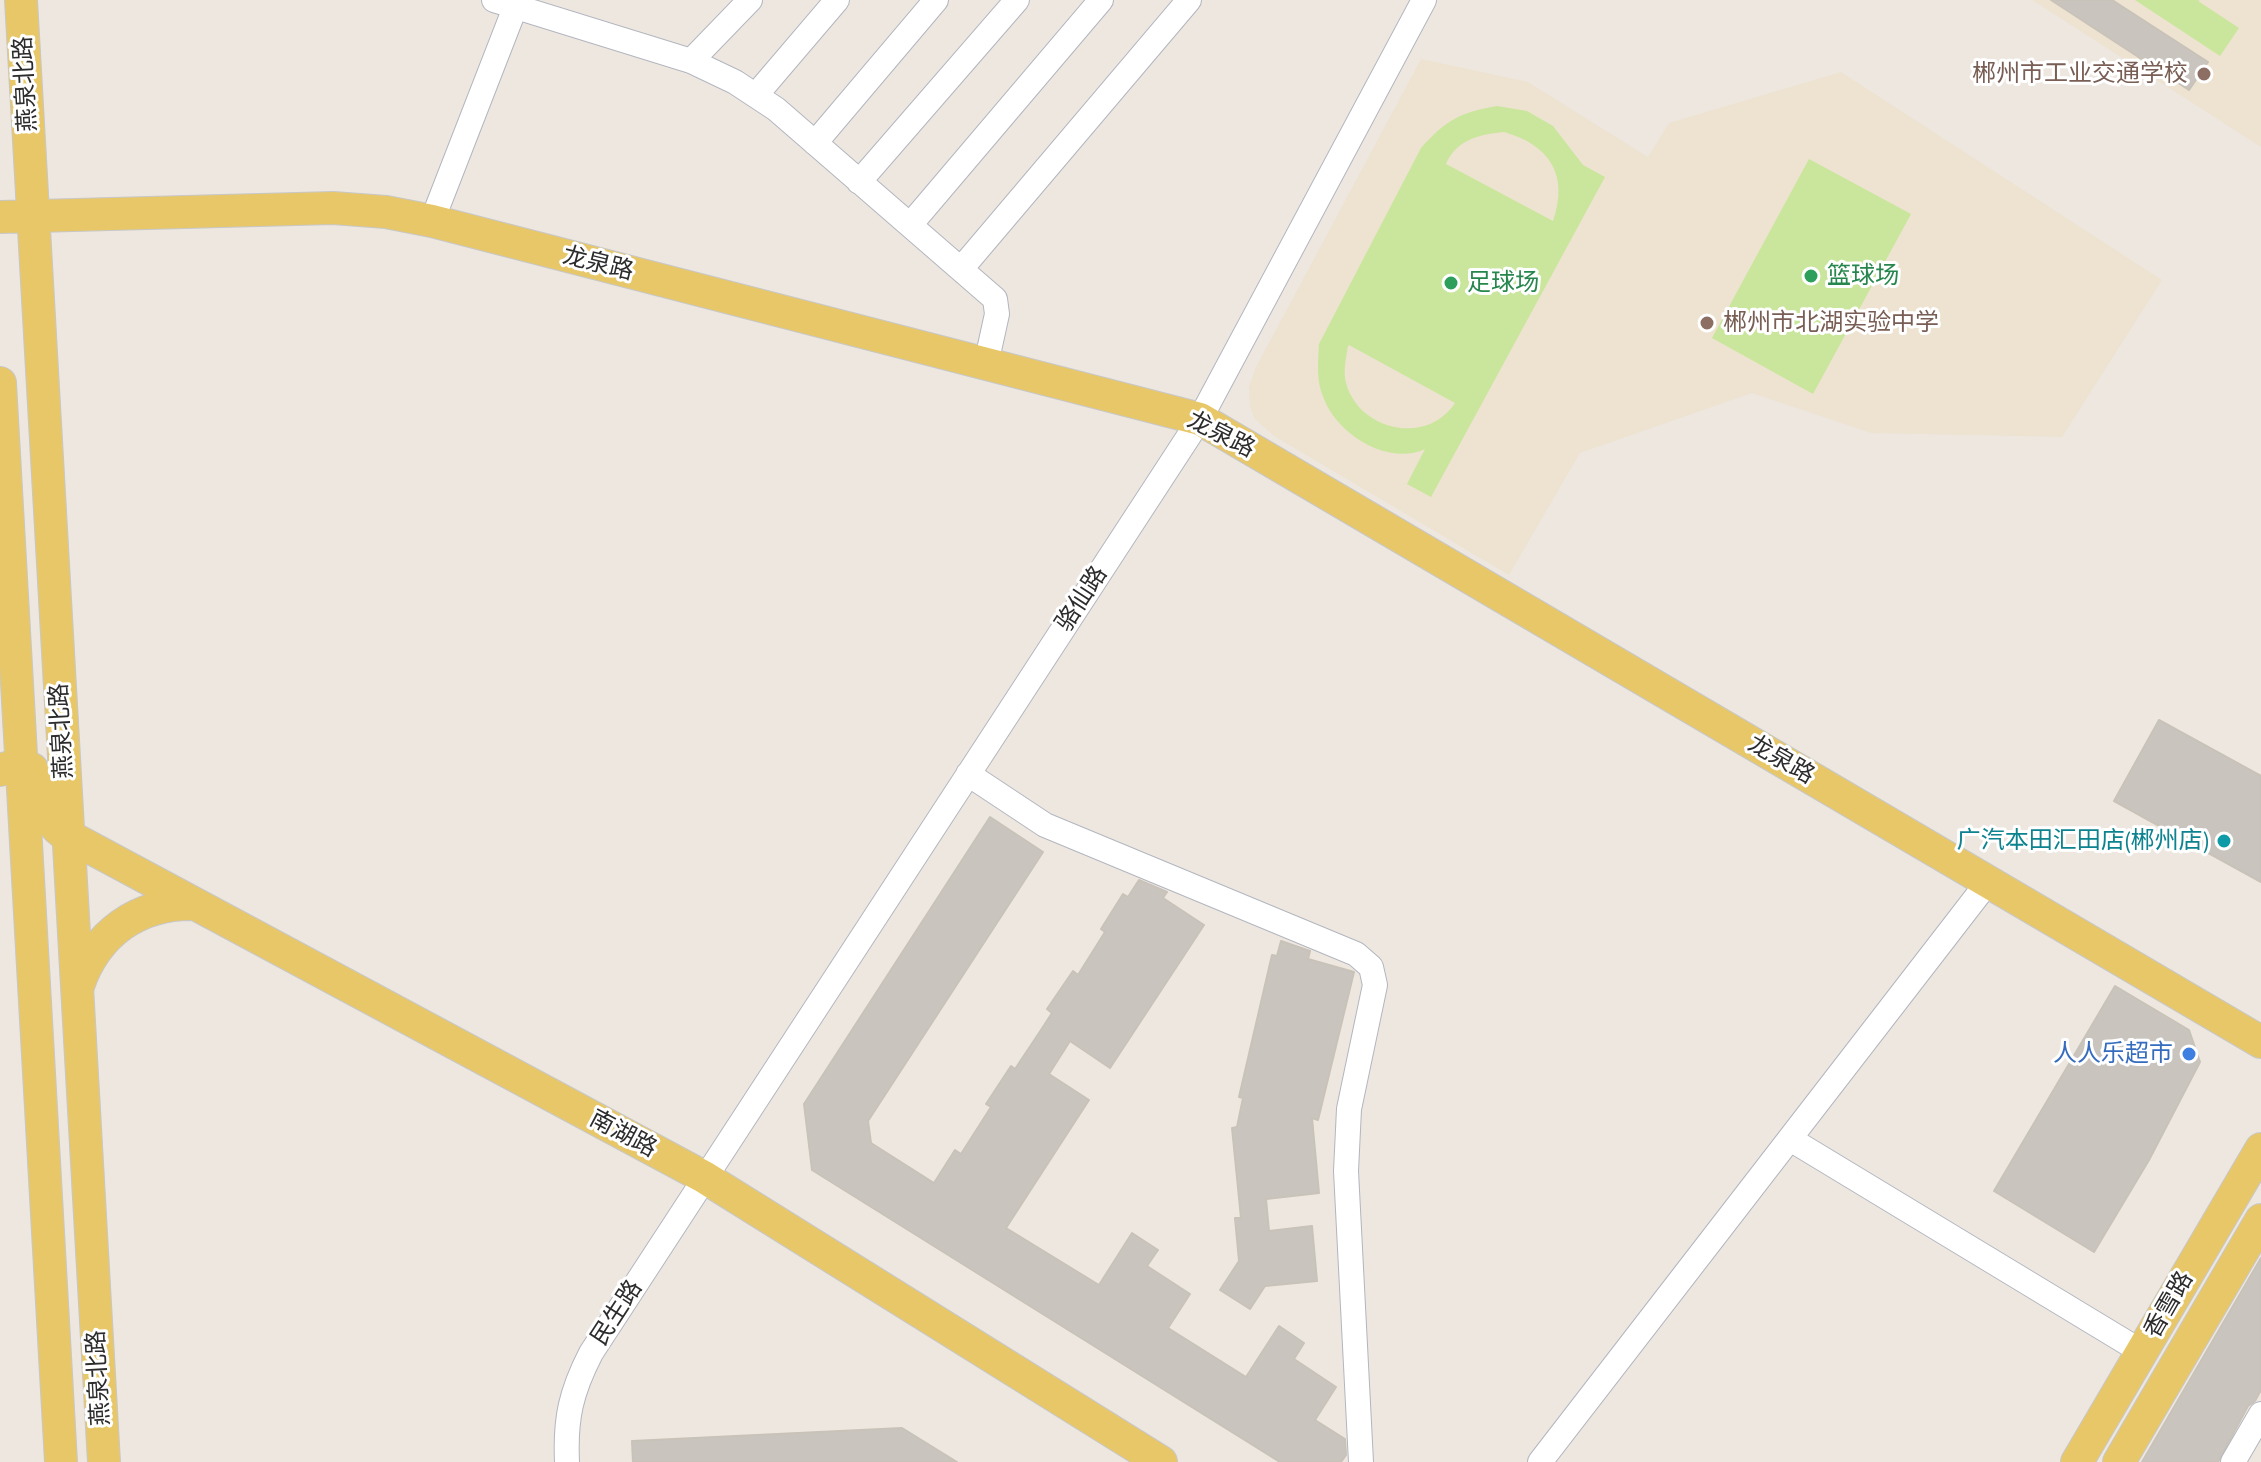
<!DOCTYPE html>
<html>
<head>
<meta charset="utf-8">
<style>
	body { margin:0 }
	canvas { display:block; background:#ede7e0 }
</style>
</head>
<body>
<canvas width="2261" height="1462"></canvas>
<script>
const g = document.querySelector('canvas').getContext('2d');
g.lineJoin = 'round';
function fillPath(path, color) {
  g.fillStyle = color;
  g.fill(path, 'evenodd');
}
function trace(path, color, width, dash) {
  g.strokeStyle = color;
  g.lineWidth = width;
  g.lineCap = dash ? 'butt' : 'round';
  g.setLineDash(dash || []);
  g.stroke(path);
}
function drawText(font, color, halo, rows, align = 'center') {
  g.font = font + ' "PT Sans Narrow","Noto Sans SC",sans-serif';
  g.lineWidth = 6;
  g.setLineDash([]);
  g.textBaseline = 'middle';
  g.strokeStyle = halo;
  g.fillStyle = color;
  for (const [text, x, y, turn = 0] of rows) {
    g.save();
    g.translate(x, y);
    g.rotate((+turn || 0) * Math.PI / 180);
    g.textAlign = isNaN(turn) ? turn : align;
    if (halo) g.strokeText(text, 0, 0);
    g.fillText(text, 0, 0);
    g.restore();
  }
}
fillPath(new Path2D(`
	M2032,0h229v147z
	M1421,59l107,23 120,75 21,-34 172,-51 321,208 -100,157 -191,-4 -119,-40 -172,60 -71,122 -235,-139 -19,-17 -5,-12 -1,-20 7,-20z`), '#ede3d0');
fillPath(new Path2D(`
	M2135,0h65l-2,1 41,27 -19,28z
	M1497,106l30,5 26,15 30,39 22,12 -174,320 -24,-13 18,-35c-37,17 -87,-14 -101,-50 -8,-18 -6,-35 -5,-55l102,-196c25,-28 40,-36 76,-42zM1504,132c46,13 65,43 49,89l-107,-57c10,-24 34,-30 58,-32zM1348,346l1,-1 106,58c-28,43 -96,28 -109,-20 -3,-12 0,-25 2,-37z
	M1809,159l102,55 -98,180 -101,-56z`), '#c9e69c');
const building = new Path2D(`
	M2051,0h61l96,62 -19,28z
	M2159,720l102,56v106l-147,-81z
	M990,817l53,35 -175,269 3,22 63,40 21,-33 6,4 30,-47 -5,-3 25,-38 4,3 24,-36 13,-20 -5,-4 26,-38 5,4 27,-43 -4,-3 22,-35 5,3 11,-17 28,12 -4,6 41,27 -94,143 -40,-27 -21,33 40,26 -83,128 93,57 33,-52 26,17 -11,16 43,28 -22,34 78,49 33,-51 25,17 -10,16 42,28 -21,33 30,19 1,16 -5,7h-61l-468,-292 -8,-66z
	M1281,941l29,10 -2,8 46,13 -36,148 -6,-2 7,75 -53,6 3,32 43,-5 5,55 -52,5 -15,23 -30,-19 19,-29 -4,-43h6l-9,-90 5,-1 6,-29 -4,-1 33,-142 5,1z
	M2115,986l74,44 11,32 -51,98 -55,92 -100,-61z
	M2261,1258v132l-6,11 -7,5 -30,56h-76z
	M902,1428l55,34h-324l-1,-21z`);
fillPath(building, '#c9c5be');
trace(building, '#c8c2b9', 2);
const minor = new Path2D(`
	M494,0l197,61 44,21 41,27 219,190 2,15 -11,50
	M691,61l59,-61
	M756,95l81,-95
	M815,143l121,-143
	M859,182l158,-182
	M432,221l86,-221
	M910,225l191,-225
	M961,269l228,-269
	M968,774l77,51 311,129 15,13 4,18 -26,124 -3,62 15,291
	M1790,1139l352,213
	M567,1462c-2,-44 4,-70 24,-109l609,-934 224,-419
	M1540,1462l448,-580
	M2233,1462l28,-48`);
const major = new Path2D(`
	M21,0l83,1462
	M0,217l333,-9 53,4 46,9 768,198 1061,623
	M0,383l61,1079
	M0,770l21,-6 11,5c8,23 10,49 31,64l641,344 457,285
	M78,986c18,-53 60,-83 116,-82
	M2077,1462l184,-313
	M2119,1462l142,-242`);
trace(minor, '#b3b6bf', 26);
trace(major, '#c8c8c8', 34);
trace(minor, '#fff', 24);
trace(major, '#e8c769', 32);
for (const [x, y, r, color] of [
	[2204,74,8,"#8d6e63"],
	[1811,276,8,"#2e9e5b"],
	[1451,283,8,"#2e9e5b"],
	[1707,323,8,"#8d6e63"],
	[2224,841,8,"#0f9aa8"],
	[2189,1054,8,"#3f7fe0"]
]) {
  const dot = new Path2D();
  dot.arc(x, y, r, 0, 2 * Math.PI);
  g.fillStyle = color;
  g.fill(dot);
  trace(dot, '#fff', 3);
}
drawText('24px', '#785e54', '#fff', [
	["郴州市工业交通学校",2188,74],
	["郴州市北湖实验中学",1723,323,"left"]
], 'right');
drawText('24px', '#2c2c2c', '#fff', [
	["燕泉北路",26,84,-93],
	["龙泉路",598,264,14],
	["龙泉路",1221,435,27],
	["骆仙路",1082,599,-57],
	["燕泉北路",62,731,-93],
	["龙泉路",1781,760,30],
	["南湖路",623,1134,28],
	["香雪路",2169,1305,-60],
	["民生路",617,1313,-57],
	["燕泉北路",99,1378,-93]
]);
drawText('24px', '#27864d', '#fff', [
	["篮球场",1827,276],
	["足球场",1467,283]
], 'left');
drawText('24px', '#0d838f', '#fff', [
	["广汽本田汇田店(郴州店)",2208,841]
], 'right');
drawText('24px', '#366cbe', '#fff', [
	["人人乐超市",2173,1054]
], 'right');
</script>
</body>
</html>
